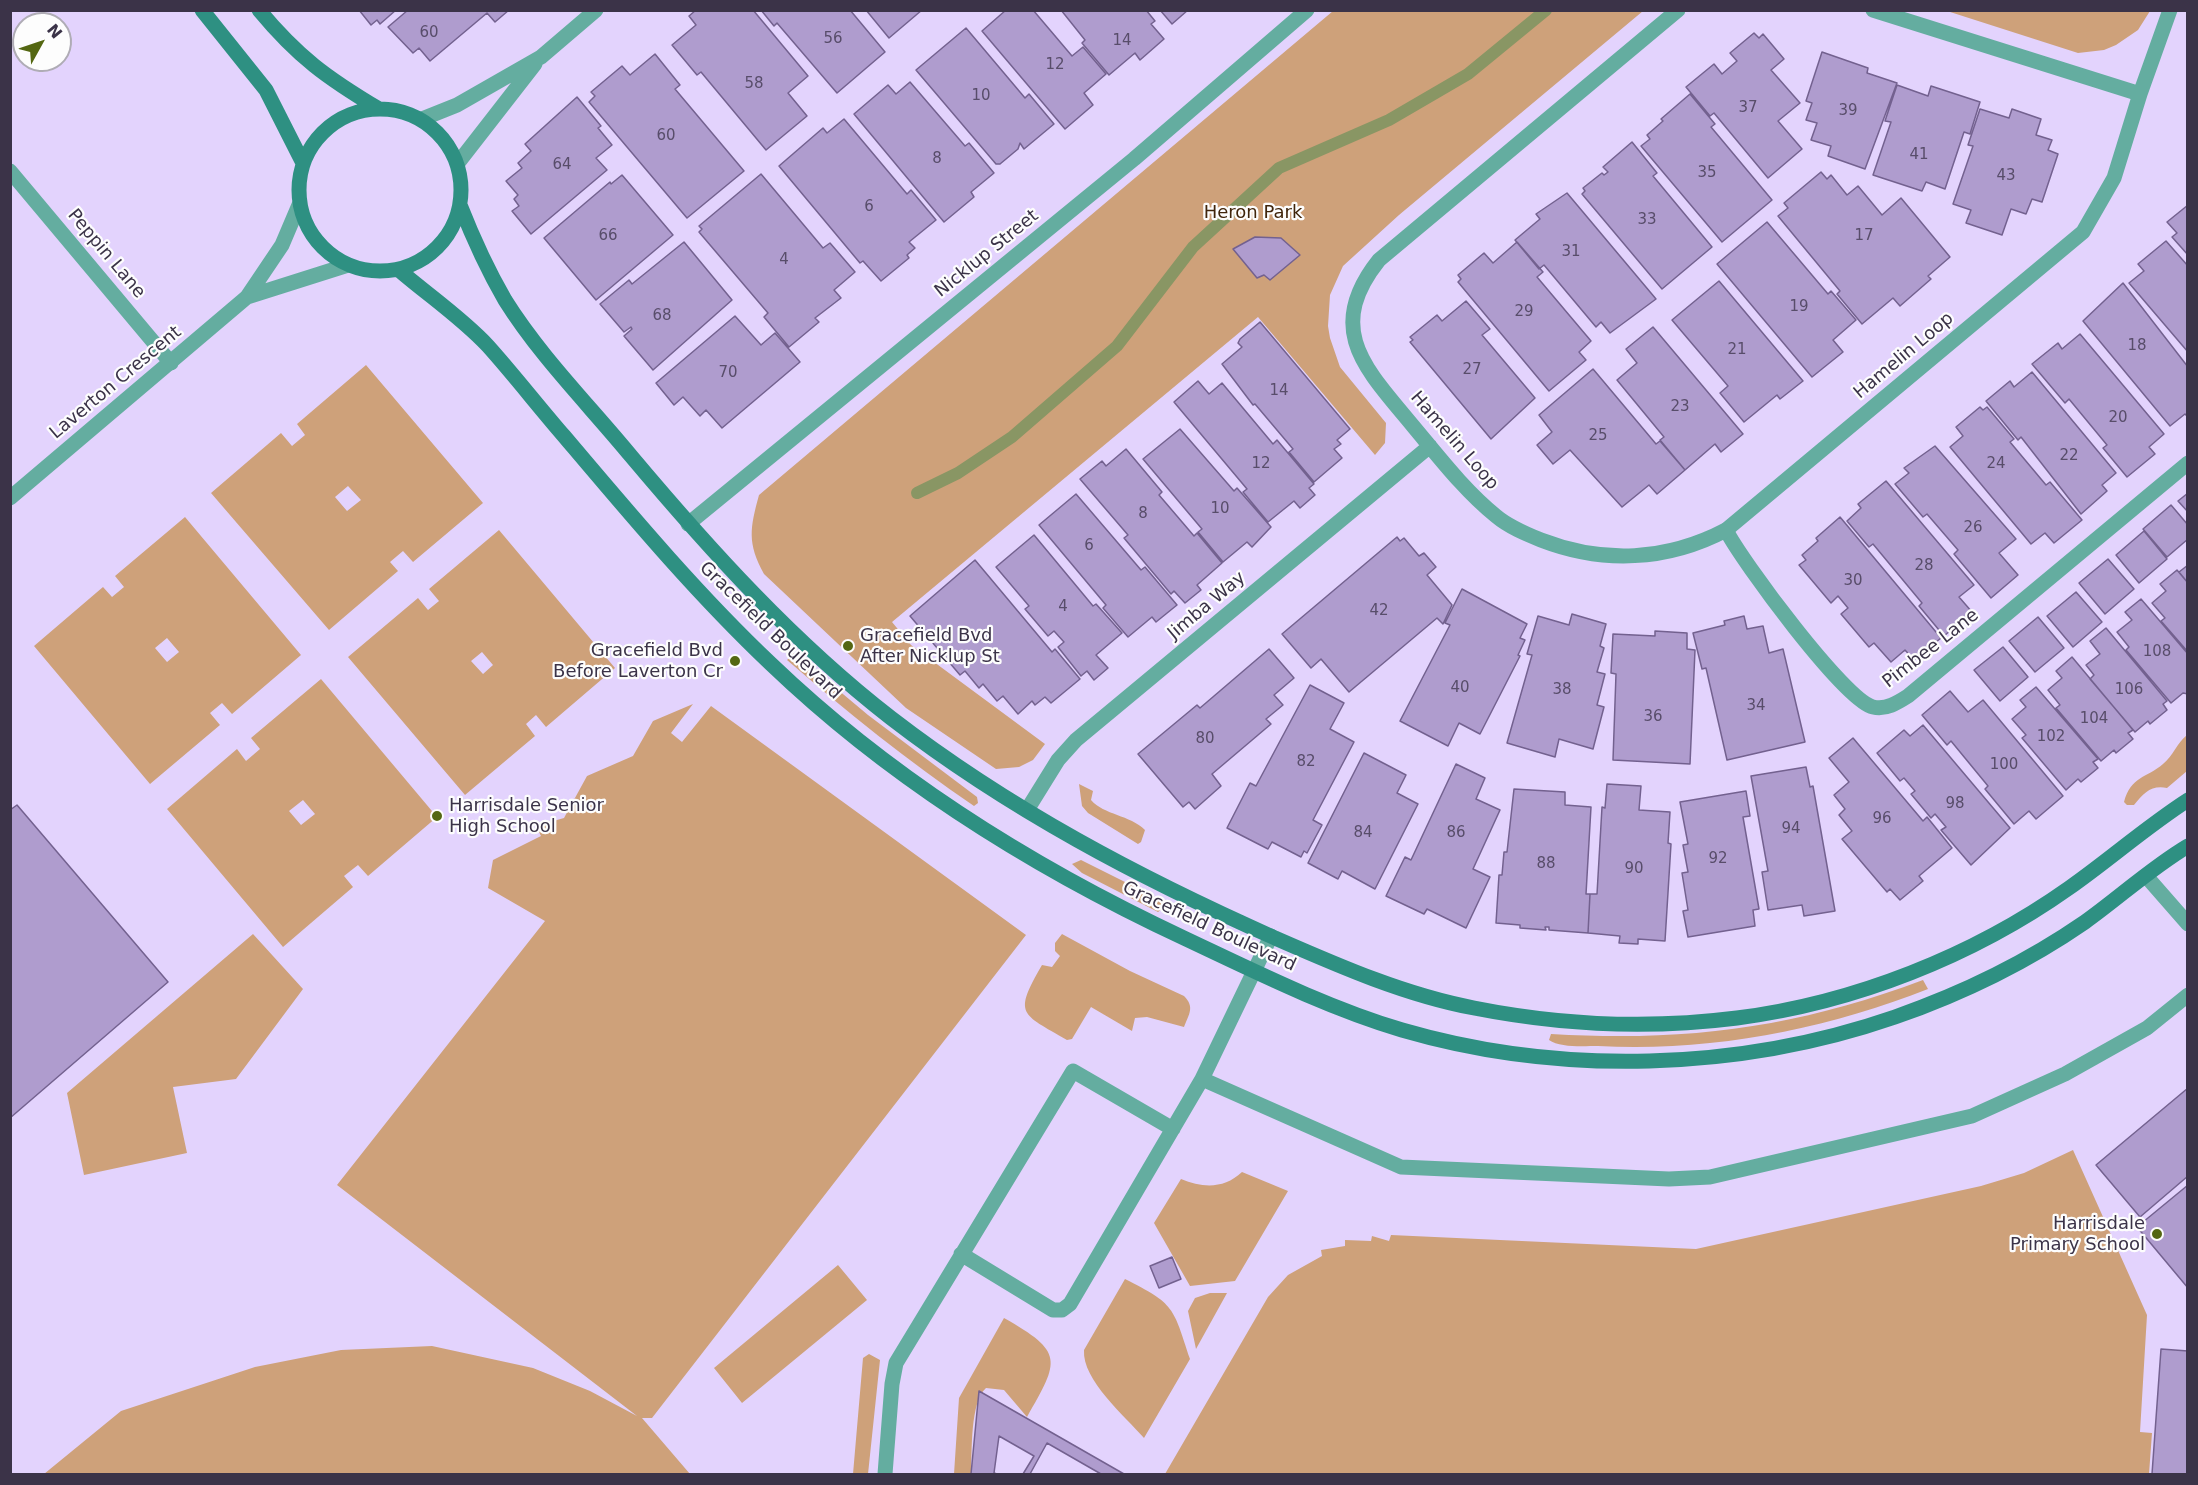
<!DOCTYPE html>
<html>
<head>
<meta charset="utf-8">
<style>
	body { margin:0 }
	#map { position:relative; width:2198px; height:1485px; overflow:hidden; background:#e3d3fd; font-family:"DejaVu Sans",sans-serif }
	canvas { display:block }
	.frame { position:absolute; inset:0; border:12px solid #3b3348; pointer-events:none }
	.north { position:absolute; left:12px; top:12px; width:60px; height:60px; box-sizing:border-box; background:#fdfdfd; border:2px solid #afacb5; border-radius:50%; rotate:50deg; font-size:16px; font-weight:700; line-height:24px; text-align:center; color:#3b3348 }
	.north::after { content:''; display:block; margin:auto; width:21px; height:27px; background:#546712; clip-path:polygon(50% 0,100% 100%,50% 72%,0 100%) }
</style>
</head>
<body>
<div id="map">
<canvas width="2198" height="1485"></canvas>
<div class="frame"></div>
<div class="north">N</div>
</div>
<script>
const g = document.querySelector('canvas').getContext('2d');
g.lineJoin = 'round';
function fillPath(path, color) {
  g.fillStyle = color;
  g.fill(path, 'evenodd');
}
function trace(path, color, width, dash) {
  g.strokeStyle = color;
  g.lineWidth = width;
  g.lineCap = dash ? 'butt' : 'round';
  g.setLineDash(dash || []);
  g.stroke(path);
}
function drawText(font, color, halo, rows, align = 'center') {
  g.font = font + ' "DejaVu Sans",sans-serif';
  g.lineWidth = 4.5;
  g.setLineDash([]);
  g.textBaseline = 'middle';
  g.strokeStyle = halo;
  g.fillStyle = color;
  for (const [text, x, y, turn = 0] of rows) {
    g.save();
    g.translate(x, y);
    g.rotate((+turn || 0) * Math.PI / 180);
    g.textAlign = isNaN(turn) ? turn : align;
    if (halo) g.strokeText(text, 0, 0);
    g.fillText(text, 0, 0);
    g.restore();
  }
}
fillPath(new Path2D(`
	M1333,11h310l-244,204 -56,51 -13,29 -2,31 2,12 10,29 46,56 -1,20 -10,12 -117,-138 -366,305 19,23 134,99 -12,16 -14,7 -23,2 -90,-61 -142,-134c-17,-31 -14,-46 -5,-79z
	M1947,11l203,-1v1l-12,19 -22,15 -12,5 -26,3z
	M366,365l117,138 -70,59 -10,-11 -13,11 8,9 -69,59 -118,-137 70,-60 11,13 13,-11 -8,-11zM348,486l13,14 -14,11 -12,-14z
	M185,517l116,138 -69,59 -10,-11 -12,10 10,12 -70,59 -116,-138 69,-59 9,10 12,-10 -9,-11zM167,638l12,14 -12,10 -12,-14z
	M499,530l116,138 -69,59 -10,-12 -10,9 9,12 -70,59 -117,-138 70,-59 10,12 11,-9 -10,-12zM482,652l11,13 -10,9 -12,-13z
	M794,653l74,62 109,82 1,6 -4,3c-66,-45 -127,-94 -187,-146z
	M321,679l116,138 -69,59 -10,-11 -14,11 9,11 -70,60 -116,-138 70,-60 9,12 14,-12 -9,-11zM303,800l12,14 -14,11 -12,-14z
	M693,704l-22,29 11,9 29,-36 315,229 -374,483h-10l48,56h-646l77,-63 134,-44 86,-17 91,-4 101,22 57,23 47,25 -300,-231 208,-264 -57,-33 5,-28 48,-24 -5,-10 28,-8 23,-42 46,-20 20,-35z
	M2187,735v36l-20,17c-16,-3 -23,5 -33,17h-7l-3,-3c7,-26 23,-24 39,-38 10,-8 14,-21 24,-29z
	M1079,784l14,7 -2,9c13,15 39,15 54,30l-4,12 -3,2 -50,-31 -6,-7z
	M1081,860l80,40 1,9 -4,3 -76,-39 -10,-9z
	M253,934l50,55 -67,90 -63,8 14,66 -103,22 -17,-82z
	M1062,934l68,37 54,25c11,11 5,18 0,31l-37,-10 -12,1 -3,13 -41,-24 -19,32 -5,1c-46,-27 -54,-25 -25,-75l10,2 8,-11 -5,-5v-8z
	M1923,980l5,9c-105,41 -217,63 -330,57 -14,0 -38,2 -49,-6l2,-6c136,8 244,-6 372,-54z
	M2073,1150l74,165 -7,117 12,1 -3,41h-984l103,-177 20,-22 34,-19 -1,-6 24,-4v-6l26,1 1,-5 17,5 2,-6 305,14 285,-63 43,-13z
	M1242,1172l46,19 -53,90 -45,5 -36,-63 27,-44c22,9 43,10 61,-7z
	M838,1265l29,35 -125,103 -28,-35z
	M1125,1279c50,25 48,28 65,80l-46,79c-19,-22 -62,-58 -60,-88z
	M1210,1293h17l-31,56 -8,-38 7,-13z
	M1004,1318c60,34 56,42 23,99l-23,-27 -18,-2c-16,13 -14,65 -15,86h-17l5,-76z
	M869,1354l11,6 -12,114h-15l10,-116z`), '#cea17a');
trace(new Path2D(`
	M917,493l41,-20 54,-36 105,-91 76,-99 86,-79 110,-48 79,-46 78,-64`), '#899664', 12);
const building = new Path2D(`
	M359,10h37l-16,14 -3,-4 -6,5z
	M408,10h101l-14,12 -8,-9 -57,48 -11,-13 -6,5 -25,-26z
	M696,10h57l55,66 -20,17 19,23 -41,34 -65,-78 -4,3 -25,-30 24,-20 -7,-9z
	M761,10h89l35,42 -48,41 -60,-70 -3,3z
	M866,10h56l-33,28z
	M1006,10h27l39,46 11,-9 23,27 -22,19 9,12 -28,24 -83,-98z
	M1061,10h85l9,11 -4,3 13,15 -24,21 -5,-7 -26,22 -27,-32 3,-3z
	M1160,10h28l-16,14z
	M966,28l59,70 4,-4 25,30 -30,25 -4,-6 -2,6 -18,15h-4l-80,-94z
	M1754,33l5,5 4,-4 21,25 -13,11 29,33 -22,18 24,28 -34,29 -54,-65 -4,3 -24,-29 28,-23 8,10 15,-13 -7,-8z
	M1822,52l46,16 -1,5 30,10 -32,86 -37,-13 3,-10 -20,-6 6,-17 -11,-3 6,-17 -6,-2z
	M655,54l25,31 -5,4 69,82 -57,47 -98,-116 6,-6 -4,-4 31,-26 8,9z
	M910,82l55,64 4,-3 25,30 -23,19 3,5 -30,25 -90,-108 34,-29 8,9z
	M1897,85l31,11 3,-10 49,16 -10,32 -6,-2 -19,57 -19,-7 -4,9 -49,-16 18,-53 -6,-1z
	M1690,94l25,30 -4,3 61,73 -50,42 -81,-96 9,-7 -3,-4 16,-14 -2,-2z
	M577,97l24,29 -3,2 14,17 -16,13 11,12 -76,64 -19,-23 7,-5 -5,-7 4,-4 -12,-14 16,-13 -4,-5 13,-12 -6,-7z
	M1980,109l29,9 3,-9 29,10 -5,16 16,5 -4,10 10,4 -16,48 -10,-3 -6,15 -15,-5 -9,26 -36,-12 5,-13 -18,-6 20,-58 -5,-1z
	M844,119l63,75 4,-4 25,30 -27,22 6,6 -8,7 2,3 -28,23 -18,-20 -3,2 -81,-97 44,-38 4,5z
	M1632,142l25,31 -4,3 59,71 -50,42 -80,-95 3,-3 -2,-3 19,-15 2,2 4,-3 -5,-5z
	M1821,172l6,7 4,-4 16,20 11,-9 24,29 19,-17 49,59 -22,19 3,3 -31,27 -7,-8 -31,26 -25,-30 3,-3 -62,-75 10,-8 -4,-5z
	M761,174l62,74 7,-5 25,29 -21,18 7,8 -26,20 4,4 -30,25 -25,-30 4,-4 -69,-81 3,-3 -3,-3z
	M622,175l51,60 -77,65 -52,-62 66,-56 1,2z
	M1567,193l89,106 -46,34 -9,-11 -5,5 -52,-62 -5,4 -24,-29 25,-21 -4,-5z
	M2188,205v50l-16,-18 5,-4 -10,-11z
	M1767,222l61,72 3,-3 25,29 -23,20 10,12 -31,25 -95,-113z
	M1255,237l26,1 19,17 -30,25 -6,-5 -7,3 -24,-29z
	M2166,241l22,25v86l-59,-69 15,-12 -6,-7z
	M684,242l48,58 -79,70 -29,-34 8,-7 -1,-2 -7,5 -24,-28 29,-24 3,4z
	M1517,242l26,30 -6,5 54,64 -12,11 7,8 -37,31 -91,-109 3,-3 -3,-4 26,-22 9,10z
	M1719,281l84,100 -23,18 -3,-4 -33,27 -24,-29 8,-7 -56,-66z
	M2123,283l65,84v50l-3,-3 -15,12 -87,-105z
	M1466,301l24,28 -8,6 53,63 -44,41 -81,-97 3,-2 -3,-3 27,-22 5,6z
	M735,316l26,29 14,-12 25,29 -78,66 -16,-18 -6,6 -17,-19 -9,8 -18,-22z
	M1260,322l90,107 -13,11 4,4 -7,5 8,9 -28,24 -25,-30 4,-3 -38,-45 -2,1 -31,-41 20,-17 -4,-4 2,-4z
	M1653,327l90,107 -22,18 -6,-8 -30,26 -25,-30 4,-3 -47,-57 20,-17 -11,-14z
	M2080,334l84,100 -15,13 6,7 -28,23 -24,-29 4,-3 -38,-46 -4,4 -33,-39 26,-21 4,6z
	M1593,369l63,75 4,-3 25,29 -28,24 -8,-9 -27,22 -52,-57 -17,14 -16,-19 15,-13 -13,-17z
	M2032,372l84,101 -14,12 5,6 -26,23 -60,-77 -3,3 -32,-39 24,-20 4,6z
	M1198,381l11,13 13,-11 51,61 4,-4 37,44 -5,4 6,7 -15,13 -6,-7 -26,21 -25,-30 4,-3 -73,-87z
	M1980,407l3,3 4,-3 27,32 -4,3 36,43 4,-3 32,38 -28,23 -9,-10 -14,11 -81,-97 13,-11 -7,-9z
	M1180,429l54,62 3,-3 34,39 -19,20 -5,-5 -24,20 -25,-30 4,-3 -59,-70z
	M1935,446l81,93 -17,14 19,22 -27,23 -37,-44 4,-4 -31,-36 -4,3 -28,-33 14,-11 -5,-5z
	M1126,449l36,43 -3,3 35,41 3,-3 25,30 -25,22 4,5 -16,13 -11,-12 -3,3 -47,-56 4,-3 -48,-56 22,-18 4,5z
	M1886,481l88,104 -15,12 13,15 -28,24 -25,-30 3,-3 -49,-59 -4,3 -22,-26 14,-13 -3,-4z
	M2188,493v19l-10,-11z
	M1076,494l65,76 4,-3 32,38 -21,17 -4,-5 -24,20 -25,-29 3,-3 -67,-80z
	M2171,505l17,20v14l-21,18 -24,-28z
	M1840,517l101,121 -27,22 -9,-10 -14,12 -17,-19 -5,4 -28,-33 7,-6 -10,-12 -7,7 -32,-38 7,-5 -4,-5 16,-14 -2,-3z
	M2144,531l23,28 -28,24 -23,-28z
	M1034,535l59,71 3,-2 26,29 -26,22 12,13 -14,12 -7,-9 -6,5 -23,-29 6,-5 -10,-11 -6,5 -23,-27 4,-3 -33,-39z
	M1397,537l3,4 4,-3 15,18 5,-3 12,14 -9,8 25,30 -9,19 -6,-6 -88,74 -28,-33 -10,9 -29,-34z
	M2108,559l26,30 -29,25 -26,-31z
	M975,560l77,92 3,-3 25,30 -29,24 -6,-6 -10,8 -3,-4 -14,13 -15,-18 -6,5 -14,-17 -4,4 -14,-17 -5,4 -50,-59z
	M2188,565v18l-9,-11z
	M2177,570l11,13v69l-27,-31 4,-3 -13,-15 14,-12 -6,-7z
	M1462,589l65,35 -7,14 5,2 -7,15 2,1 -40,78 -21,-11 -11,23 -48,-25 50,-96 -5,-2z
	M2076,592l26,30 -29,25 -26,-31z
	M2141,599l47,55v40l-5,-1 -12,10 -45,-53 3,-3 -12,-15 15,-12 -7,-8z
	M1572,614l34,10 -6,22 4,2 -7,24 8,2 -8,31 7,2 -11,42 -34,-10 -4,18 -48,-14 25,-88 -5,-1 11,-38 31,9z
	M1744,616l3,13 16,-3 6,27 14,-4 22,93 -78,18 -21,-92 -4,1 -9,-36 32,-8 -1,-4z
	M2038,617l26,31 -29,24 -26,-31z
	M2106,628l61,73 -4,3 4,6 -17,14 -2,-3 -13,11 -45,-53 4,-4 -8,-10 14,-11 -10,-13z
	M1655,631l32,2v16l8,1 -5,114 -77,-4 3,-86 -5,-1 2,-39 42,2z
	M2003,647l25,30 -28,24 -26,-31z
	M1269,649l25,29 -20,17 9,10 -17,14 5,5 -59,50 9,12 -26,23 -6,-7 -6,5 -45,-53 59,-49 3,3z
	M2072,657l61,73 -5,3 5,6 -17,14 -2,-3 -13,11 -45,-53 4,-3 -12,-15 14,-12 -6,-7z
	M1310,685l34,18 -14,26 24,13 -41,78 9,5 -15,28 -3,-2 -3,6 -29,-15 -4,7 -41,-21 23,-45 6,3z
	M2036,687l62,72 -5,3 5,6 -17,14 -3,-3 -12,11 -44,-52 4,-3 -14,-16 14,-12 -6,-7z
	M1950,691l18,21 15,-12 80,96 -27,23 -7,-8 -15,13 -29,-35 3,-3 -37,-45 -4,4 -25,-30z
	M1923,725l87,103 -39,37 -30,-35 5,-3 -11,-13 -4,4 -20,-24 4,-3 -11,-13 -4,3 -23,-28 27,-23 6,6z
	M1853,738l70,83 4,-4 25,31 -33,28 4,5 -23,19 -10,-11 -3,3 -45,-53 10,-8 -13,-16 6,-6 -11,-14 15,-13 -20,-24z
	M1364,753l42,22 -9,18 21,11 -43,85 -33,-18 -4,8 -30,-16z
	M1456,764l29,14 -9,21 24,11 -27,59 17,8 -24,51 -39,-19 -3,5 -38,-18 19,-39 6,3z
	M1806,767l4,20 3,-1 22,125 -31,5 -2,-11 -34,5 -6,-38 6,-1 -17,-95z
	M1607,784l34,2 -2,24 31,2 -2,31 3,1 -6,97 -27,-2v5l-19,-1 1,-7 -32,-3 2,-39h7l5,-87 3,1z
	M1514,789l51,3v13l26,2 -5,87h4l-2,39 -39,-3v-3h-4l1,3 -26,-2v-3l-24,-2 3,-48h3l2,-23h3z
	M1746,791l4,25 -7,1 16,92 -6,1 2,16 -67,11 -5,-26 5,-1 -6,-37 6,-1 -5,-27 5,-1 -8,-42z
	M17,805l151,177 -158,136v-308z
	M2188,1088v88l-48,41 -44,-52z
	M2188,1185v103l-51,-61z
	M1172,1257l9,22 -22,9 -9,-22z
	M2161,1349l27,2v123h-36z
	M979,1391l145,83h-101l11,-18 -35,-20 -5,37 3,1h-26z
	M1047,1443l54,31h-71z`);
fillPath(building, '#af9cce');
trace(building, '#73618f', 1.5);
trace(new Path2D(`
	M10,171l161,192
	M1726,530c15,30 119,171 147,177 13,3 24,-4 35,-11l280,-233
	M2146,876l42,48
	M1202,1079l199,88 268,12 41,-2 262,-61 93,-42 82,-46 41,-33
	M961,1254l92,56h9l8,-6 132,-225 69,-143
	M885,1474l7,-90 4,-21 177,-292 100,58`), '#64ada0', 15);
trace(new Path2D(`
	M1678,10l-299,250c-56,70 -12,110 34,166 26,31 51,64 83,90 13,11 30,18 45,24 62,24 126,21 185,-10l357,-298 31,-54 26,-84 30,-84
	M1873,10l267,84
	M422,119l35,-14 84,-48 55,-47
	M458,163l77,-99
	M247,297l101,-32
	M10,498l237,-201 35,-52 17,-40
	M688,524l446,-365 173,-149
	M1027,810l31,-50 18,-20 354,-294`), '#64ada0', 15);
trace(new Path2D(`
	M202,10l64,80 37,73
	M259,10c39,47 68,68 120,99
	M299 190a81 81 0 1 1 162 0a81 81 0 1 1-162 0Z
	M460,205c13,33 27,64 45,95 35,56 84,105 126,156 79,94 162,186 260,262 118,91 249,160 384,220 64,28 130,57 199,70 86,17 176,21 263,10 117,-15 236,-62 332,-130 40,-28 77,-61 119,-88
	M399,270c29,25 63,48 89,76 26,29 50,60 76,90 66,78 132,157 207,228 120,115 265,205 415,275 70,33 142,69 216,91 158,46 337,41 493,-13 66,-23 132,-55 190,-95 35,-25 66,-54 103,-76`), '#2e9082', 15);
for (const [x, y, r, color] of [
	[848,646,6,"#546712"],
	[735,661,6,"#546712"],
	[437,816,6,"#546712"],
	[2157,1234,6,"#546712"]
]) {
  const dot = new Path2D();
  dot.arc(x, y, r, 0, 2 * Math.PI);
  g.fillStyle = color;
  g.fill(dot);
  trace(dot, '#fdfdfd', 2);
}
drawText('15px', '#584d6a', null, [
	["60",429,33],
	["56",833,39],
	["14",1122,41],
	["12",1055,65],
	["58",754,84],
	["10",981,96],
	["37",1748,108],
	["39",1848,111],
	["60",666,136],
	["41",1919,155],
	["8",937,159],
	["64",562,165],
	["35",1707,173],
	["43",2006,176],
	["6",869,207],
	["33",1647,220],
	["66",608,236],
	["17",1864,236],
	["31",1571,252],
	["4",784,260],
	["19",1799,307],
	["29",1524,312],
	["68",662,316],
	["18",2137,346],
	["21",1737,350],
	["27",1472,370],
	["70",728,373],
	["14",1279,391],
	["23",1680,407],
	["20",2118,418],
	["25",1598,436],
	["22",2069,456],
	["12",1261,464],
	["24",1996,464],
	["10",1220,509],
	["8",1143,514],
	["26",1973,528],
	["6",1089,546],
	["28",1924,566],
	["30",1853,581],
	["4",1063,607],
	["42",1379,611],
	["108",2157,652],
	["40",1460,688],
	["38",1562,690],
	["106",2129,690],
	["34",1756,706],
	["36",1653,717],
	["104",2094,719],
	["102",2051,737],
	["80",1205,739],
	["82",1306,762],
	["100",2004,765],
	["98",1955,804],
	["96",1882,819],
	["94",1791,829],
	["84",1363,833],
	["86",1456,833],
	["92",1718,859],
	["88",1546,864],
	["90",1634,869]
]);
drawText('18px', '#40250b', '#fdfdfd', [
	["Heron Park",1253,213]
]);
drawText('18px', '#3b3348', '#fdfdfd', [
	["Peppin Lane",106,254,50],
	["Nicklup Street",987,254,-39],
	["Hamelin Loop",1904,356,-40],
	["Laverton Crescent",116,383,-40],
	["Hamelin Loop",1454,441,49],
	["Jimba Way",1207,606,-40],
	["Gracefield Boulevard",770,631,44],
	["Pimbee Lane",1931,649,-38],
	["Gracefield Boulevard",1209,927,25]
]);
drawText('18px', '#3b3348', '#fdfdfd', [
	["Gracefield Bvd",860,636],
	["After Nicklup St",860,657],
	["Gracefield Bvd",723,651,"right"],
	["Before Laverton Cr",723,672,"right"],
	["Harrisdale Senior",449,806],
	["High School",449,827],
	["Harrisdale",2145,1224,"right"],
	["Primary School",2145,1245,"right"]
], 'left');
</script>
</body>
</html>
